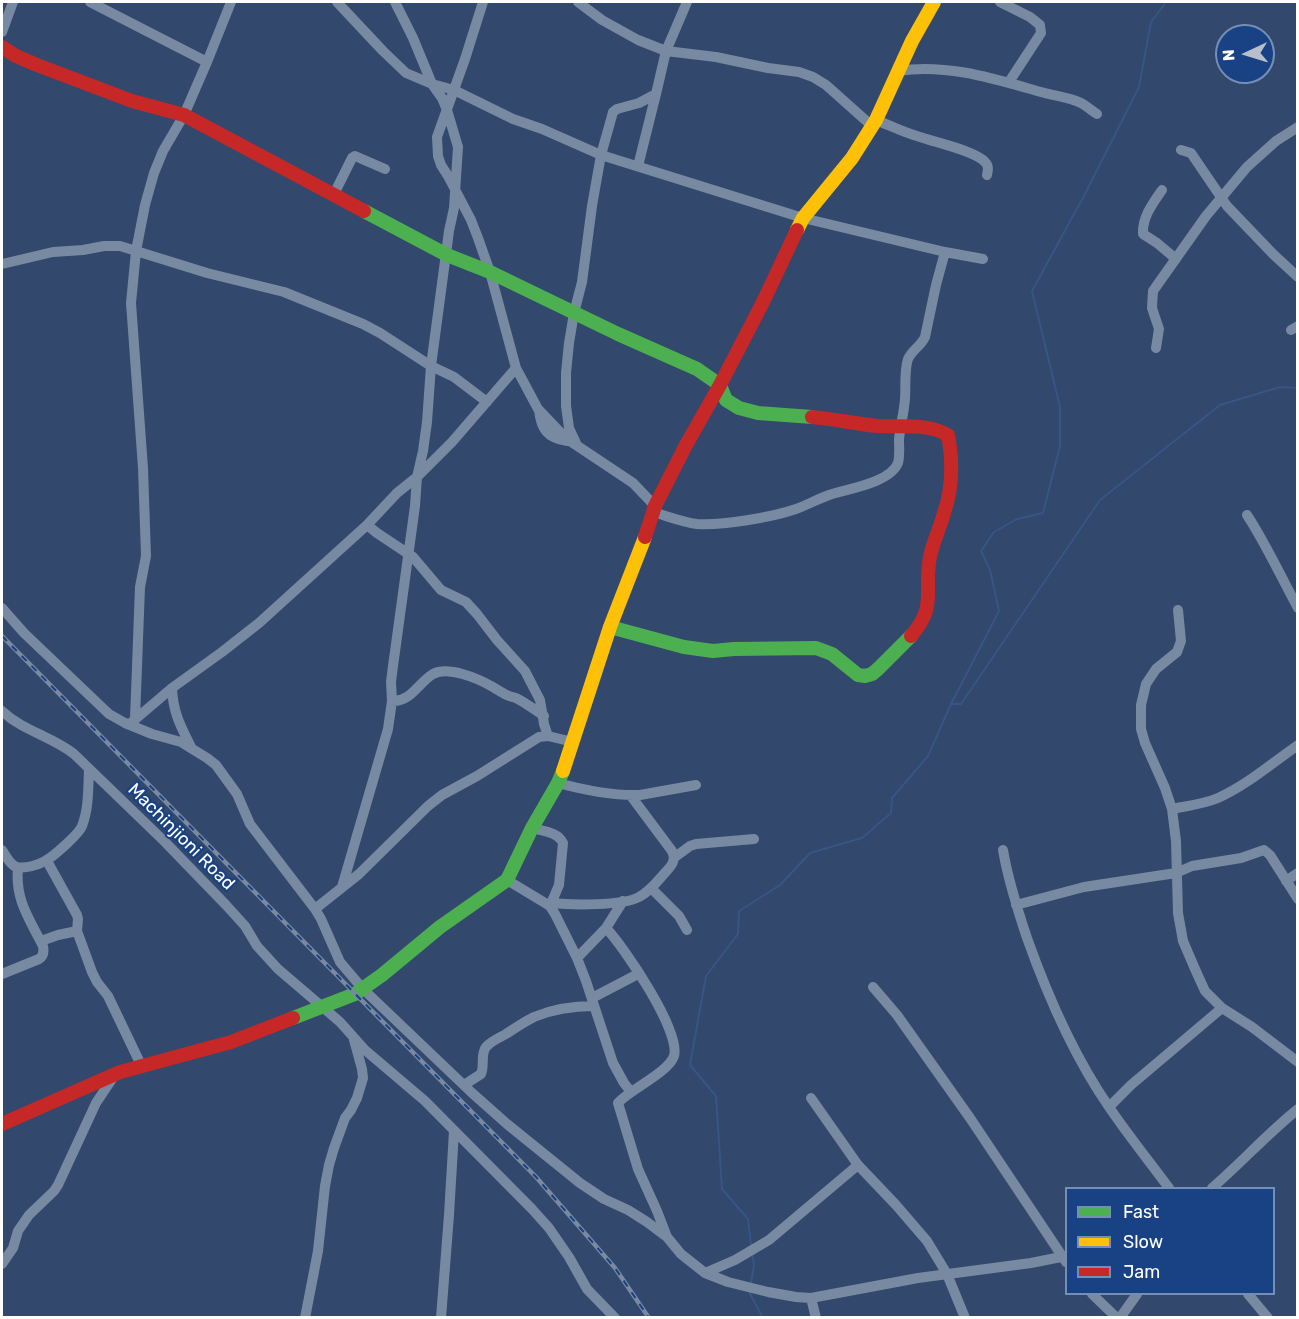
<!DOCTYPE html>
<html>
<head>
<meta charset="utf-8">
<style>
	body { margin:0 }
	#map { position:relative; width:1299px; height:1319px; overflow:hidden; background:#32486c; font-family:Rubik,sans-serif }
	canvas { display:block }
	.frame { position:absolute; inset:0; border:3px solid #fff; pointer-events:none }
	.legend { position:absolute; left:1065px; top:1187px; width:210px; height:108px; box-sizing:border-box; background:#194284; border:2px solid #758eb5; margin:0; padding:8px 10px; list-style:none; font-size:18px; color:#fff }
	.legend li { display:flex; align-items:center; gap:12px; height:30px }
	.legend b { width:30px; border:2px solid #758eb5 }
	.north { position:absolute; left:1215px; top:24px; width:60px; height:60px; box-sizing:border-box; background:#194284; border:2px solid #758eb5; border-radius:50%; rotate:266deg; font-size:16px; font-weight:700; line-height:24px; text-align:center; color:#fff }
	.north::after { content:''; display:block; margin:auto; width:21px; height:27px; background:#b7bfcc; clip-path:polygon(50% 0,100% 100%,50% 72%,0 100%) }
</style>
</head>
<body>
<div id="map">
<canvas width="1299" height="1319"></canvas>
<div class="frame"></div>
<ul class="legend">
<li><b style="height:8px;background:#4caf50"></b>Fast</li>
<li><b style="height:8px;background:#ffc107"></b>Slow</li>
<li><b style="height:8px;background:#c62828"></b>Jam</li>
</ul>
<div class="north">N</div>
</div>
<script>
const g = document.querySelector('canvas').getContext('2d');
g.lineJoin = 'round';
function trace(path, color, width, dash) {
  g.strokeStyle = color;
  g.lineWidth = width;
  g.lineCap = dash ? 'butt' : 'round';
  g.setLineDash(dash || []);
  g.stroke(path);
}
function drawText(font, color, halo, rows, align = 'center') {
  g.font = font + ' Rubik,sans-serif';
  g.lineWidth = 4.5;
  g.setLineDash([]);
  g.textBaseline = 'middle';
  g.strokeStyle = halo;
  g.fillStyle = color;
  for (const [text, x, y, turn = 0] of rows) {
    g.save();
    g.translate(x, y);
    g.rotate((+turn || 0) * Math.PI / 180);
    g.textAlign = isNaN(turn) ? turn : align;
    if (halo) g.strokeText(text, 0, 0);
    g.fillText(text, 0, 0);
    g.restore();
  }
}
trace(new Path2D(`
	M952,704h9l139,-204 120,-95 60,-18 18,1
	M751,1245l-3,-26 -26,-30 -6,-93 -26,-31 16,-89 32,-42 1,-23 41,-26 30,-32 52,-15 29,-25 1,-15 36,-42 23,-52 48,-93 -9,-41 -9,-19 13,-19 23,-13 26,-6 17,-67v-39l-28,-116 53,-97 54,-107 12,-65 15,-20
	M751,1283l3,-18 -2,-12
	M750,1292v2l13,24`), '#375585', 2);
trace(new Path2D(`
	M90,2l117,60
	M337,2l46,49 23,22 26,11 10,14 5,12 11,37 -4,61 -5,23 -18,135 -4,56 -4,29 -6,26 -2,29 -22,160 -2,16 1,19 -4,28 -46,158
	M395,2l18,36 19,46 22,6 59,29 29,10 59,26 202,63 142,34 38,7
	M483,2l-18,57 -28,78 1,19 3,9 7,11 23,44 7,18 12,34 26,96 22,41 21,22 11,10 63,42 22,23
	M578,2l24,18 36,20 28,11 50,6 52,11 31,4 14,5 13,8 46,41
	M1000,2l30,15 10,8 1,8 -32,49
	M2,32l11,-30
	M898,71c48,-8 97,8 143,21 13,4 28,5 40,11 6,3 11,8 16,11
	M876,120c15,6 29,13 44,17 14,5 56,14 65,25 4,4 3,8 2,13
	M1181,150l10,3 36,53 46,48 25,23
	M638,166l18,-72
	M1162,190c-9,13 -20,27 -19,44l14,9 19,16
	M334,194l18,-36 3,-2 30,13
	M2,264l51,-12 30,-2 21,-4h16l87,27 77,19 79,32 17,9 51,33 23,11 33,25
	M1291,330l7,-4
	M1156,348l3,-19 -7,-21 1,-17 53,-75 41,-49 29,-26 22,-14
	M539,410c2,19 8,28 28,31
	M576,443l-7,-15 -3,-22v-33l3,-30 5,-30 8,-31 10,-76 9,-51 12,-43 4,-3 22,-6 17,-9 10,-43 21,-49
	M653,512c14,4 29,10 44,12 24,2 76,-7 99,-15 11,-4 22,-10 33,-14 18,-6 61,-12 69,-32 2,-7 1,-16 1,-23 1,-14 5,-27 6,-41 1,-13 -1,-28 3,-40 4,-9 13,-13 17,-22l11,-52 9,-33
	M1247,515c19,29 34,62 51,93
	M367,525l10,8 36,24 28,33 25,12 11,12 20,26 28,31 15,29 4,24 4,12
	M2,608l22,25 85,81 16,9 27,11 29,8 26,16 9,7 21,29 13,30 65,85 6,10 19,43 23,27 108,103 36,32 73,59 24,16 24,11 19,12 20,15 14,17 24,19 23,9 40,10 28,5 15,1 107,-20 113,-15 35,-7
	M1178,610l3,31 -4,11 -21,17 -10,15 -5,21v24l4,14 20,45 7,21 4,32 2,72 5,28 12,28 10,22 17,17 30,19 46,35
	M172,688c1,24 8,37 19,59
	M392,701c19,1 26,-18 41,-27 15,-8 44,4 58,12 4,2 8,5 12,7 4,3 9,4 13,5 10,5 19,12 28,18
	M2,711c21,20 49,25 72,43l91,88 61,63 19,21 12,20 21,23 62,53 25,28 60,51 107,108 17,19 20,29 18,32 28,29
	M135,719l5,-132 6,-31 -3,-88 -12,-165 5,-52 9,-46 9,-32 9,-22 21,-36 23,-53 24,-60
	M132,722l40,-34 50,-36 37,-29 108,-98 30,-32 20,-16 35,-35 64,-74
	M558,783c26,7 55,13 82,12l56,-10
	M1172,809c15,-3 32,-5 46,-11 29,-13 54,-35 80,-53
	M532,828c11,3 26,4 31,15l-4,42 -9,21
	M2,850c3,5 9,16 15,17 8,2 21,-2 28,-6 8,-4 34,-27 37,-35 7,-18 6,-37 7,-56
	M1003,850c5,30 14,58 24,88 21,59 46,117 82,169 19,28 40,54 60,81
	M675,857l15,-11 6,-2 58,-5
	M47,861l30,54 1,4 -1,12 15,41 5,10 11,14 34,71
	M507,880l43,26 5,8 22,44 9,23 27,82 11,20 7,9
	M1286,881l12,-8
	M651,888l28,28 8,14
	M551,903c20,2 72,3 88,-6 10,-5 17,-14 24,-22 7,-8 14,-13 9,-24l-41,-55
	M1016,905l68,-18 92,-14 16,-7 49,-8 23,-8 6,5 28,44
	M315,909l44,-35 69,-68 14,-11 35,-19 62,-39 9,-1 25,6
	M606,928c18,19 75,103 68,128 -6,17 -45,34 -56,47l20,66 19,42 10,26
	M41,941l17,-6 19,-4
	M577,958l29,-30 17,-27
	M2,974l37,-15c5,-3 5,-8 4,-13 -14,-28 -28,-46 -25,-78
	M873,987l24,28 73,103 96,144
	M592,998l46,-24
	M464,1085l17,-11c4,-9 -1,-19 5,-27 5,-6 13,-9 20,-13 9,-6 18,-12 28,-17 19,-8 40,-11 60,-11
	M811,1098l47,67 38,40 31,36 20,33 18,44
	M1109,1107l22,-22 91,-77
	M1212,1188c29,-25 55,-54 86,-79
	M2,1264l11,-16 5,-17 11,-16 25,-24 4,-6 38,-82 18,-27
	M705,1273l30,-13 34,-20 89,-75
	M1092,1294l25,24
	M1248,1294l20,24
	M811,1298l5,20
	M305,1318l13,-67 7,-65 4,-21 5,-17 11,-30 6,-8 6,-12 6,-20 -1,-9 -8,-29
	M441,1318l8,-103 5,-84
	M1120,1318l17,-24`), '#7889a2', 10);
trace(new Path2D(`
	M364,211l83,44 43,17 128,62 79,35 23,16 6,15 13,8 19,5 54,4
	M610,627l74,20 29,4 21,-2 82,-1 16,6 26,21 7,1 7,-2 6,-5 33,-33
	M293,1018l62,-24 27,-19 58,-48 67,-47 25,-52 26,-45 5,-12`), '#4caf50', 14);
trace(new Path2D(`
	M797,230l6,-12 49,-60 24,-38 36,-79 22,-39
	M563,771l47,-144 35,-90`), '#ffc107', 14);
trace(new Path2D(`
	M2,47l14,9 21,9 95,36 52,14 180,96
	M812,417c22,2 44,7 66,9 23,1 49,-3 70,9 5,27 5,52 -4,78 -4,15 -11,29 -14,44 -7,34 8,48 -19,79
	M645,537l10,-31 31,-61 34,-60 43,-83 34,-72
	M2,1124l118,-52 111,-30 62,-24`), '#c62828', 14);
const rail = new Path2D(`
	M2,636l534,541 79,91 34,50`);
trace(rail, '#7989a2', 4.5);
trace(rail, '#194284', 2, [7]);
drawText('18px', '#fff', '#194284', [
	["Machinjioni Road",181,837,45]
]);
</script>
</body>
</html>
